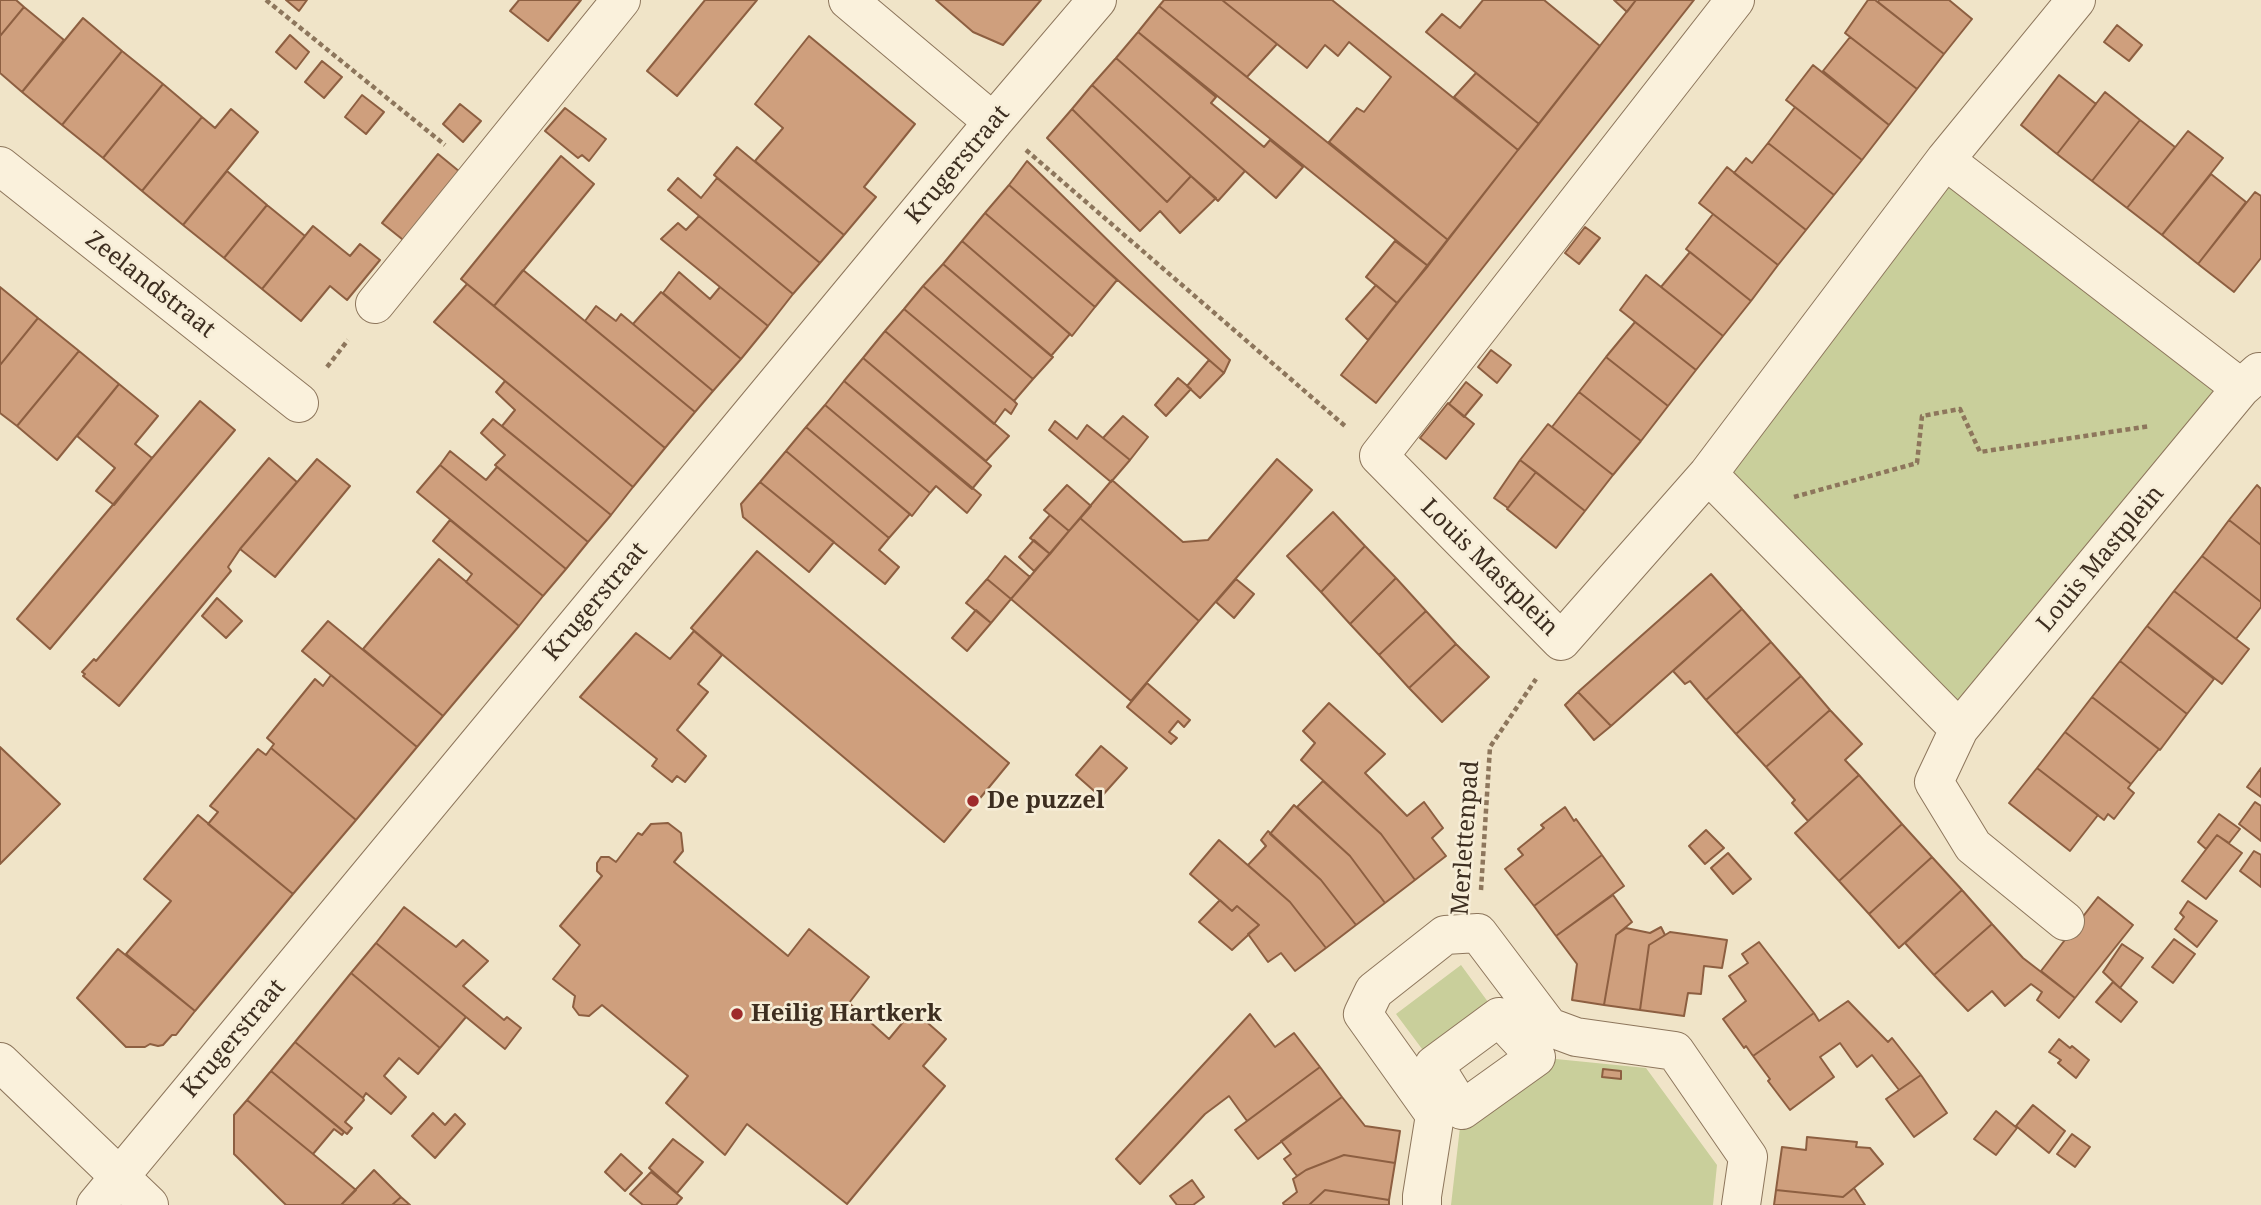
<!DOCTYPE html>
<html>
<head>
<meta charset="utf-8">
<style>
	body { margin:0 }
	canvas { display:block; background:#f0e4c8 }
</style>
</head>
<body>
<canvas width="2261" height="1205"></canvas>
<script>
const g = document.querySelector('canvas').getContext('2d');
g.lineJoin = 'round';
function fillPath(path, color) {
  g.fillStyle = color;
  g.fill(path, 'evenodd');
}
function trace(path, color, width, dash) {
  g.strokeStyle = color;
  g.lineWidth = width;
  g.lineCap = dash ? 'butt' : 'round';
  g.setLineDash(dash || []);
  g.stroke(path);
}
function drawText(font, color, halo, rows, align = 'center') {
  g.font = font + ' "Noto Serif",serif';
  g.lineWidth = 5;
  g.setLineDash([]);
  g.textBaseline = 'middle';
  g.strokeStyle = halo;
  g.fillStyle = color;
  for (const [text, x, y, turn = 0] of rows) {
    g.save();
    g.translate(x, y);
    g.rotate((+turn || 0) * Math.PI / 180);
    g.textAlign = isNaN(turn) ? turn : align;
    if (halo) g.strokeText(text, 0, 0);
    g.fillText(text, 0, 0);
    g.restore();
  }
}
fillPath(new Path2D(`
	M1945,160l296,228 -282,341 -251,-255z
	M1461,965l38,52 -65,48 -38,-51z
	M1536,1057l110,11 71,97 -4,40h-262l11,-95z`), '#c9cf9b');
const building = new Path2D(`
	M0,0h16l8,7 -24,29z
	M286,0h21l-8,11z
	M519,0h62l-33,41 -38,-30z
	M705,0h52l-80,96 -30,-25z
	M936,0h105l-38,45 -30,-13z
	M1164,0h58l55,44 -30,33 -88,-71z
	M1222,0h110l186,150 -70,90 -119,-98 28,-34 7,4 27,-35 -42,-35 -11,14 -13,-11 -18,23z
	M1483,0h61l56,46 -61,78 -113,-92 16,-18 18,14z
	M1614,0h22l-9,12z
	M1636,0h58l-318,403 -35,-28z
	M1868,0h7l69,54 -27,35 -72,-56z
	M1879,0h70l23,19 -28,35 -66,-52z
	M1159,6l289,234 -20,26 -290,-234z
	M24,7l40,33 -42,52 -22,-19v-37z
	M83,18l39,33 -60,74 -40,-33z
	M2117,25l25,20 -13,16 -25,-19z
	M1138,32l78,65 -5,6 53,44 6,-7 33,27 -27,31 -160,-140z
	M290,35l19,17 -13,17 -20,-17z
	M809,36l106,88 -51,63 12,10 -32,38 -89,-74 28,-33 -28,-24z
	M1850,37l67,52 -28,36 -66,-54z
	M122,51l41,33 -60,74 -41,-33z
	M1116,58l129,113 -27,30 -126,-116z
	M322,61l20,16 -18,21 -19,-16z
	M1813,65l76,60 -27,35 -76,-60z
	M1476,73l63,51 -21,26 -64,-53z
	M2059,75l37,29 -39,50 -36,-29z
	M163,84l39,33 -60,74 -39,-33z
	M1092,85l99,91 -24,26 -95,-93z
	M2105,92l35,28 -48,61 -35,-27z
	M362,95l22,17 -18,22 -21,-17z
	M460,104l21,17 -18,21 -20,-18z
	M1795,107l67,53 -28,35 -66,-52z
	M565,108l41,31 -17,22 -7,-6 -4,3 -33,-27z
	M231,109l27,23 -75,93 -41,-34 60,-74 13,11z
	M1072,109l95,93 24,-26 25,22 -36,35 -20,-22 -20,20 -93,-93z
	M2140,120l35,27 -48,61 -35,-27z
	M2188,131l35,27 -61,77 -35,-27z
	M1768,143l66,52 -28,35 -72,-57 12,-15 6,5z
	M737,147l107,88 -24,28 -106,-88z
	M438,154l33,27 -54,70 -35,-28z
	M561,156l33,28 -100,122 -33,-27z
	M1027,161l203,199 -6,13 -215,-188z
	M1727,167l79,63 -28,35 -79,-62z
	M227,171l40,34 -43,53 -41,-33z
	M2211,174l35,28 -48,62 -36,-29z
	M678,178l23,20 16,-20 103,85 -27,31 -125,-104z
	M1009,185l108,95 -22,27 -110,-94z
	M2255,192l6,4v62l-27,34 -36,-28z
	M267,205l38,31 -43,53 -38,-31z
	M985,213l110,94 -23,29 -110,-95z
	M1713,214l65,51 -27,36 -65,-52z
	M699,216l94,78 -25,32 -107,-87 17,-16 8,7z
	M313,226l37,30 10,-12 20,16 -33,40 -17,-14 -29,35 -39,-32z
	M1585,227l15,11 -21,26 -14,-11z
	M962,241l108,93 -19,22 -108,-92z
	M1395,241l33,25 -31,37 -31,-26z
	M1690,252l61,49 -28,35 -62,-49z
	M943,264l110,93 -20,22 -110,-93z
	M523,270l172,142 -30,36 -171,-142z
	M679,272l31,27 10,-12 48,39 -27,33 -78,-66z
	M1646,275l77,61 -27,34 -76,-60z
	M467,284l198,164 -32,39 -199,-165z
	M1376,285l21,18 -29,37 -22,-21z
	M923,286l110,93 -19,22 -110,-92z
	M0,287l38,31 -38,47z
	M661,292l80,67 -28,32 -80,-67z
	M596,306l20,15 5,-7 92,77 -18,21 -110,-91z
	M904,309l110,92 3,3 -6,10 -6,-5 -11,15 -109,-93z
	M38,318l41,33 -62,75 -17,-13v-48z
	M1635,322l61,48 -28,36 -62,-49z
	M885,331l124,105 -23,25 -123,-103z
	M1491,350l20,15 -14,18 -19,-16z
	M79,351l40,33 -62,76 -40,-34z
	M1606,357l62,49 -27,35 -62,-49z
	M863,358l128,108 -19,23 -128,-108z
	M1209,360l15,13 -24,25 -13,-12z
	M1178,378l13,11 -25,27 -11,-11z
	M505,381l128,106 -22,28 -109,-89 13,-16 -19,-18z
	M844,381l137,114 -14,18 -31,-27 -6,7 -105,-88z
	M1466,382l16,13 -18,22 -15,-13z
	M119,384l39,32 -23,28 17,14 -38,47 -18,-14 19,-23 -38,-32z
	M1579,392l62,49 -28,34 -61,-48z
	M200,401l35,29 -185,219 -33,-30z
	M1448,403l26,21 -28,35 -26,-21z
	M825,405l105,88 -18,23 -106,-89z
	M1123,416l25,21 -18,23 -27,-22z
	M493,419l118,96 -23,27 -93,-77 10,-10 -24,-22z
	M1055,421l22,18 10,-14 43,35 -19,22 -62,-52z
	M1548,424l65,51 -28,36 -65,-51z
	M806,427l104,87 -21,24 -103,-87z
	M450,451l36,29 11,-13 91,75 -22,27 -126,-104z
	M786,451l103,87 -10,12 20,17 -14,17 -125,-102z
	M269,458l28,24 -57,67 -12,18 3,4 -112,135 -36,-30 2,-2 -3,-2 12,-13 2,2z
	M317,459l33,27 -75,91 -35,-28z
	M1277,459l35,31 -113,131 -119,-103 32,-38 71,62 25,-2z
	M1520,460l16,12 -28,36 -14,-10z
	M440,465l126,104 -23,27 -126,-104z
	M1536,472l49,39 -29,37 -49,-39z
	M760,482l74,60 -25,30 -66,-55 -2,-13z
	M1067,485l24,21 -22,25 -25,-21z
	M2257,485l4,4v56l-32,-25z
	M1333,512l32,34 -44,46 -34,-36z
	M1050,515l19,16 -19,23 -20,-16z
	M1080,518l119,103 -68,80 -120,-102z
	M450,520l93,76 -24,30 -53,-44 6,-8 -39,-33z
	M2229,520l32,25v57l-59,-46z
	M1034,540l16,14 -16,17 -15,-14z
	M1365,546l31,32 -46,46 -29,-32z
	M757,551l252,212 -65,79 -253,-214z
	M1005,556l25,21 -19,22 -24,-20z
	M2202,556l59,46v5l-25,32 -62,-48z
	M439,559l80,67 -76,90 -80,-67z
	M1711,574l31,35 -131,117 -33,-34z
	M1396,578l30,33 -47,44 -29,-31z
	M987,579l24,20 -20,24 -25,-20z
	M1236,579l18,15 -20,24 -18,-16z
	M2174,591l75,58 -27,35 -75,-58z
	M217,598l25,23 -16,17 -24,-22z
	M1742,609l29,33 -65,58 -16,-19 -5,3 -12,-13z
	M976,610l15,13 -24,28 -15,-13z
	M1426,611l30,33 -47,44 -30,-33z
	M328,621l115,95 -26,31 -115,-96z
	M2147,626l67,53 -27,35 -67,-53z
	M694,631l28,24 -24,29 10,8 -31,38 29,26 -21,26 -8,-6 -5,6 -20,-16 5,-7 -77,-62 56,-64 34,26z
	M1771,642l30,34 -65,58 -30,-34z
	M1456,644l33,33 -47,45 -33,-34z
	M2120,661l67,53 -27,36 -68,-53z
	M331,675l86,72 -61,73 -85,-72 3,-4 -7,-6 48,-59 8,7z
	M1801,676l29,34 -64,57 -30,-33z
	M1147,683l43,37 -6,7 -6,-6 -9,11 8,6 -6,6 -44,-37z
	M1578,692l33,34 -17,14 -29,-35z
	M2092,697l67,52 -28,35 -66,-52z
	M1329,703l56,51 -20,19 42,43 17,-14 19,26 -11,10 14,18 -31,24 -34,-46 -80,-74 14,-17 -12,-12z
	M1830,710l32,34 -17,16 14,15 -51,46 -16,-18 3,-3 -29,-33z
	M2065,732l66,52 -3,4 6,5 -20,26 -6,-5 -4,6 -67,-52z
	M1101,746l26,22 -26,29 -25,-22z
	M0,747l60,57 -60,60z
	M271,748l85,72 -63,74 -85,-70 10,-12 -8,-6 48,-57 8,6z
	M2037,768l61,47 -28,36 -61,-48z
	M2261,768v29l-14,-10z
	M1859,775l43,49 -63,57 -44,-48z
	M1323,781l58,53 34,46 -30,23 -35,-47 -53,-49z
	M2255,802l6,4v35l-22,-17z
	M1294,805l56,51 35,47 -29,22 -35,-45 -51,-46z
	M1565,807l9,14 2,-2 26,36 -68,51 -29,-37 18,-14 -5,-6 26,-21 -3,-3z
	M2219,814l21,15 -11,14 -12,-8 -11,14 -8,-7z
	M198,815l95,79 -98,117 -69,-57 45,-53 -27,-22z
	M668,823l13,10 2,18 -9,11 114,94 21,-27 60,48 -20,26 40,36 24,-29 33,29 -23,27 22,20 -98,118 -100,-80 -22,31 -59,-52 22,-27 -86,-71 -13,11 -10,-1 -6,-8 2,-11 -22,-17 27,-34 -20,-19 42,-50 -5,-5v-8l4,-6h8l7,5 22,-29 4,2 9,-11z
	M1902,824l30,33 -63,57 -30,-33z
	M1706,830l18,18 -19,16 -16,-18z
	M1268,831l53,49 35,45 -30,23 -36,-46 -42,-37 18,-19 -5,-6z
	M2217,835l25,18 -36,46 -24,-18z
	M1219,840l71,62 36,46 -31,23 -14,-18 -13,9 -20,-28 11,-9 -22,-19 -5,5 -42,-37z
	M2254,851l7,4v32l-21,-16z
	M1728,853l23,26 -18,15 -22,-26z
	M1602,855l22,31 -68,50 -22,-30z
	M1932,857l30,33 -63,58 -30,-34z
	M1962,890l30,34 -58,51 -29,-32z
	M1613,895l19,27 -16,13 -12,70 -32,-5 5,-36 -21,-28z
	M2098,897l35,28 -58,73 -34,-27z
	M1220,900l12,11 5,-5 22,19 -27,25 -33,-28z
	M2188,901l29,20 -20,26 -22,-18 9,-12 -4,-4z
	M404,907l52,40 7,-7 25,21 -25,25 41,34 3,-3 14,11 -16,21 -129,-106z
	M1992,924l31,34 52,40 -16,20 -22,-18 5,-8 -11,-8 -26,22 -13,-15 -24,20 -34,-36z
	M1661,927l4,8 -16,10 -9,65 -36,-5 12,-70 10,-7 24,5z
	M1670,932l57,8 -5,28 -18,-2 -3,28 -13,-1 -4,23 -44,-6 9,-65z
	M2174,939l21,15 -22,29 -21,-16z
	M1759,942l55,71 -61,43 -7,-10 -2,2 -21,-29 23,-18 -17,-25 19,-13 -6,-9z
	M376,943l90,74 -26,31 -89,-75z
	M2122,944l21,14 -23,30 -17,-16z
	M118,949l77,62 -19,24h-4l-9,10 -5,1 -8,-2 -5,3h-19l-49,-49z
	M351,973l89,75 -22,26 -19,-16 -15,18 22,21 -15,17 -25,-21 -3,5 -68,-56z
	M2113,982l24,20 -16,20 -25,-20z
	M1848,1001l40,41 4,-4 29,37 -22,15 -27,-35 -15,12 -17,-24 -20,14 14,20 -44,33 -22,-29 2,-2 -17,-23 61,-43 5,8z
	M1250,1014l25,33 19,-14 26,34 -73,54 -18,-25 -24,18 -65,70 -24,-25z
	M2059,1039l11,9 2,-2 17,14 -13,18 -18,-15 3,-3 -12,-8z
	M295,1042l68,56 1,2 -19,22 7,6 -5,6 -76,-63z
	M1320,1067l22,30 -84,62 -23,-29z
	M1603,1069l18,2v8l-19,-2z
	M271,1071l73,61 -2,3 -8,-6 -21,25 -66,-54z
	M1921,1075l26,38 -33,24 -28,-38z
	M1342,1097l23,29 35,5 -5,32 -51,-8 -38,15 -9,6 -13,-17 7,-5 -10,-13z
	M247,1100l66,54 43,36 -15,15h-55l-52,-51v-39z
	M2033,1105l32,26 -16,22 -33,-27z
	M1996,1111l21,17 -21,27 -22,-16z
	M433,1113l12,12 10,-11 10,10 -30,34 -23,-22z
	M2072,1134l18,13 -15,20 -18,-13z
	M1807,1137l50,5 -1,5 14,1 13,16 -40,33 -67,-7 6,-43 24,3z
	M673,1139l30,23 -26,31 -28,-25z
	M621,1154l21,19 -17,18 -20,-19z
	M1344,1155l51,8 -6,37 -64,-10 -16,15h-25l-1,-2 14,-11 -4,-13 13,-9z
	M374,1170l27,27 -9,8h-51z
	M651,1172l31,26 -6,7h-33l-13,-11z
	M1192,1180l12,17 -11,8h-16l-7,-9z
	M1854,1188l11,17h-91l2,-15 67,7z
	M1325,1190l64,10v5h-80z
	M401,1197l9,8h-18z`);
fillPath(building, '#cf9f7d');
trace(building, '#8d5f41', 2);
const minor = new Path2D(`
	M848,0l145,122
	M1735,0l-356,456 182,185 147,-167 237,-314 296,228
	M1945,160l131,-160
	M0,166l299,237
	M375,304l246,-304
	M1708,474l251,255 282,-341 18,-16
	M1959,729l-25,53 39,64 92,75
	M1499,1017l37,40 -74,53 -28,-45z
	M0,1062l149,143
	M96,1205l897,-1083 104,-122
	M1422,1205v-9l13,-81 -72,-101 11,-23 71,-56 33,-2 71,94 27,10 99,14 73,106 -7,48`);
trace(minor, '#8d765c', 40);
trace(new Path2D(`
	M266,0l179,145
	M1026,150l319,276
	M327,367l21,-27
	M1794,497l123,-34 5,-47 38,-7 20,43 170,-26
	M1481,890l9,-143 46,-68`), '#8d765c', 4.5, [5, 3.5]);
trace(minor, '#faf1dc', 38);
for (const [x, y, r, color] of [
	[973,801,7,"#9e2a2b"],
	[737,1014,7,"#9e2a2b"]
]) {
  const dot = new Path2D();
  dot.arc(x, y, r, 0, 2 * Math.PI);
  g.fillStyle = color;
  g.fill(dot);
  trace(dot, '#f7eed8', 2.5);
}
drawText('24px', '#3d2e20', '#f7eed8', [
	["Krugerstraat",958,165,-50],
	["Zeelandstraat",150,285,38],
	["Louis Mastplein",2101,559,-50],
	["Louis Mastplein",1489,568,45],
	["Krugerstraat",596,602,-50],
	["Merlettenpad",1466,838,-86],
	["Krugerstraat",234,1039,-50]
]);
drawText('bold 24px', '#3d2e20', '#f7eed8', [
	["De puzzel",987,801],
	["Heilig Hartkerk",751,1014]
], 'left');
</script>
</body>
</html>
